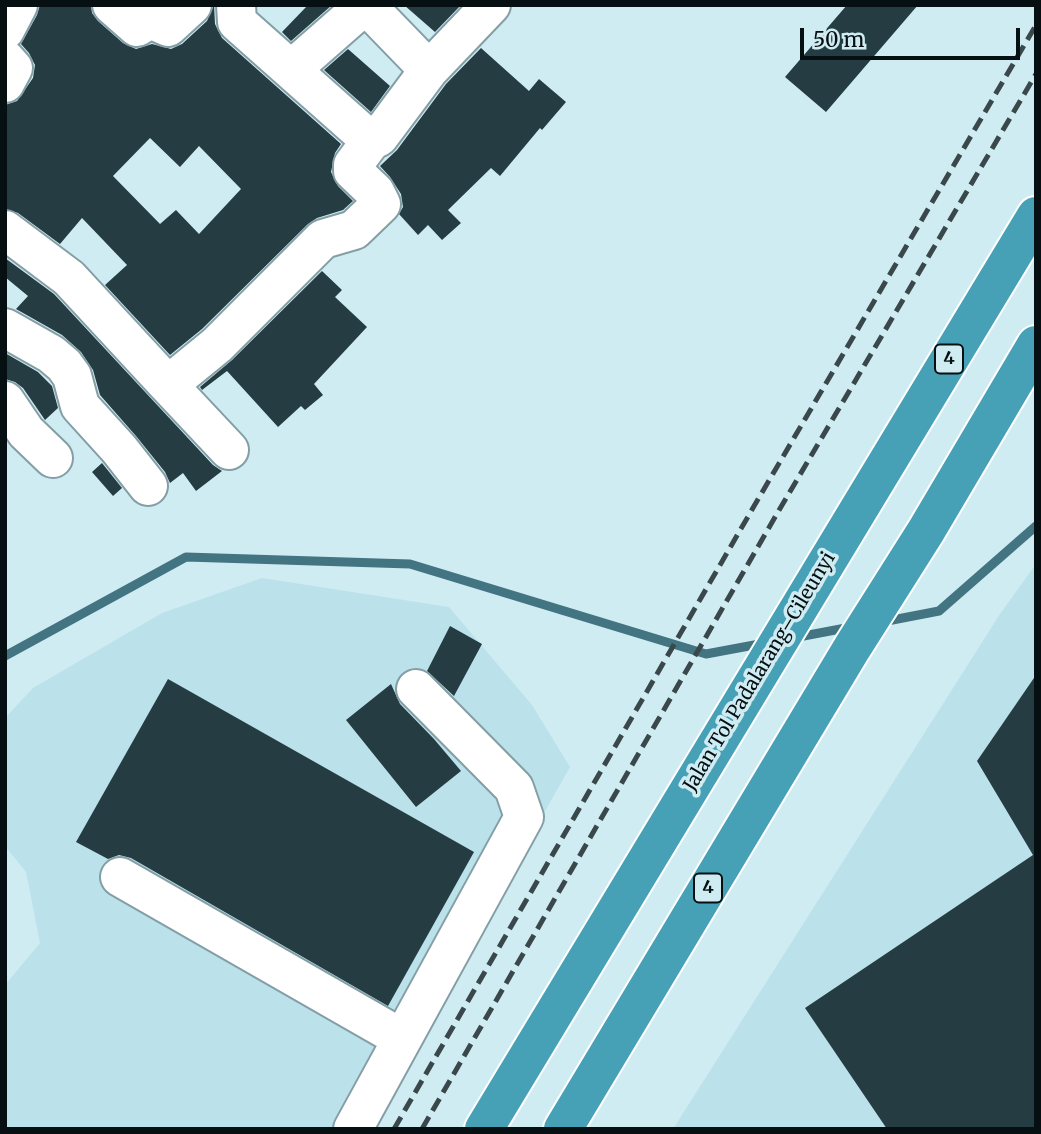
<!DOCTYPE html>
<html>
<head>
<meta charset="utf-8">
<style>
	body { margin:0 }
	#map { position:relative; width:1041px; height:1134px; overflow:hidden; background:#d0ecf3; font-family:Merriweather,serif }
	canvas { display:block }
	.frame { position:absolute; inset:0; border:7px solid #060f12; pointer-events:none }
	.scale { position:absolute; left:800px; top:28px; width:220px; height:32px; box-sizing:border-box; border:4px solid #060f12; border-top:0; padding-left:9px; font-size:21px; line-height:24px; white-space:nowrap; color:#060f12; -webkit-text-stroke:5px #d0ecf3; paint-order:stroke }
</style>
</head>
<body>
<div id="map">
<canvas width="1041" height="1134"></canvas>
<div class="frame"></div>
<div class="scale">50 m</div>
</div>
<script>
const g = document.querySelector('canvas').getContext('2d');
g.lineJoin = 'round';
function fillPath(path, color) {
  g.fillStyle = color;
  g.fill(path, 'evenodd');
}
function trace(path, color, width, dash) {
  g.strokeStyle = color;
  g.lineWidth = width;
  g.lineCap = dash ? 'butt' : 'round';
  g.setLineDash(dash || []);
  g.stroke(path);
}
function drawText(font, color, halo, rows, align = 'center') {
  g.font = font + ' Merriweather,serif';
  g.lineWidth = 7;
  g.setLineDash([]);
  g.textBaseline = 'middle';
  g.strokeStyle = halo;
  g.fillStyle = color;
  for (const [text, x, y, turn = 0] of rows) {
    g.save();
    g.translate(x, y);
    g.rotate((+turn || 0) * Math.PI / 180);
    g.textAlign = isNaN(turn) ? turn : align;
    if (halo) g.strokeText(text, 0, 0);
    g.fillText(text, 0, 0);
    g.restore();
  }
}
fillPath(new Path2D(`
	M1036,564v565h-363l327,-515z
	M262,578l187,29 83,98 38,62 -204,362h-361v-144l35,-42 -14,-71 -21,-26v-128l28,-30 129,-75z`), '#bbe1eb');
trace(new Path2D(`
	M882,622l57,-11 97,-85
	M793,638l58,-11
	M5,656l181,-99 224,7 296,90 59,-11`), '#437481', 9);
fillPath(new Path2D(`
	M40,5h51l1,8 6,8 25,22 13,6 16,-5 19,5 11,-5 25,-23 7,-16 1,19 7,14 119,106 -6,9 -4,19 7,14 15,15 -10,9 -26,8 -9,6 -106,105 -32,26 -65,-70 22,-20 -45,-47 -22,26 -42,-31 -13,-4v-104l12,-4 16,-23 2,-13 -6,-12 -8,-9 16,-29zM150,138l30,29 19,-21 42,43 -42,45 -23,-24 -16,14 -47,-48z
	M308,5h24l-41,36 -9,-9z
	M404,5h57l-26,27z
	M847,5h71l-92,107 -41,-35z
	M481,48l48,43 10,-12 27,23 -24,28 -2,-2 -40,48 -9,-8 -43,42 13,13 -19,17 -14,-15 -10,10 -19,-21 4,-7 -2,-13 -11,-17 -10,-11 17,-16 49,-66z
	M348,49l42,37 -19,26 -47,-42z
	M5,258l49,36 159,171 9,6 -26,20 -13,-18 -13,10 -5,-11 -29,-36 -36,-41 -7,-25 -12,-18 -19,-17 -46,-26 12,-13 -23,-19z
	M322,271l20,19 -7,7 32,30 -53,57 9,11 -18,15 -4,-4 -23,21 -51,-56 -25,19 -2,-3 32,-27z
	M5,353l33,19 14,14 6,22 -13,12 -22,-32 -8,-6 -10,-3z
	M102,463l20,25 -9,8 -21,-24z
	M450,626l32,18 -28,52 -27,-25z
	M1036,675v454h-149l-82,-121 228,-153 -56,-94z
	M168,679l306,173 -86,154 -257,-148 -12,-3 -11,4 -32,-17z
	M391,684l9,20 34,35 27,32 -45,36 -70,-87z`), '#243c42');
const minor = new Path2D(`
	M112,5l25,22 13,-8 18,8 24,-22
	M236,5l1,17 134,119 8,-4 50,-67 62,-65
	M366,5l63,65
	M5,30l13,-25
	M5,59l8,9 -8,15
	M292,69l73,-64
	M5,230l64,48 99,107 49,-40 106,-106 31,-9 27,-26 -6,-12 -22,-21v-6l18,-24
	M5,328l46,26 13,11 8,11 8,30 39,43 29,37
	M168,385l61,65
	M5,401l21,31 27,26
	M120,877l281,161
	M353,1129l171,-312 -10,-29 -98,-99`);
const highway = new Path2D(`
	M484,1129l552,-913
	M563,1129l289,-481 74,-117 110,-186`);
trace(minor, '#849ea5', 42);
trace(highway, '#fff', 42);
trace(minor, '#fff', 38);
trace(highway, '#46a1b7', 38);
trace(new Path2D(`
	M394,1129l363,-628 279,-476
	M422,1129l356,-617 258,-438`), '#3a484c', 5, [14, 7]);
for (const [x, y, w] of [
	[949,359,28],
	[708,888,28]
]) {
  const box = new Path2D();
  box.roundRect(x - w / 2, y - 14.5, w, 29, 5);
  g.fillStyle = '#d0ecf3';
  g.fill(box);
  trace(box, '#060f12', 2);
}
drawText('bold 18px', '#060f12', null, [
	["4",949,359],
	["4",708,888]
]);
drawText('19px', '#060f12', '#d0ecf3', [
	["Jalan Tol Padalarang–Cileunyi",760,672,-59]
]);
</script>
</body>
</html>
